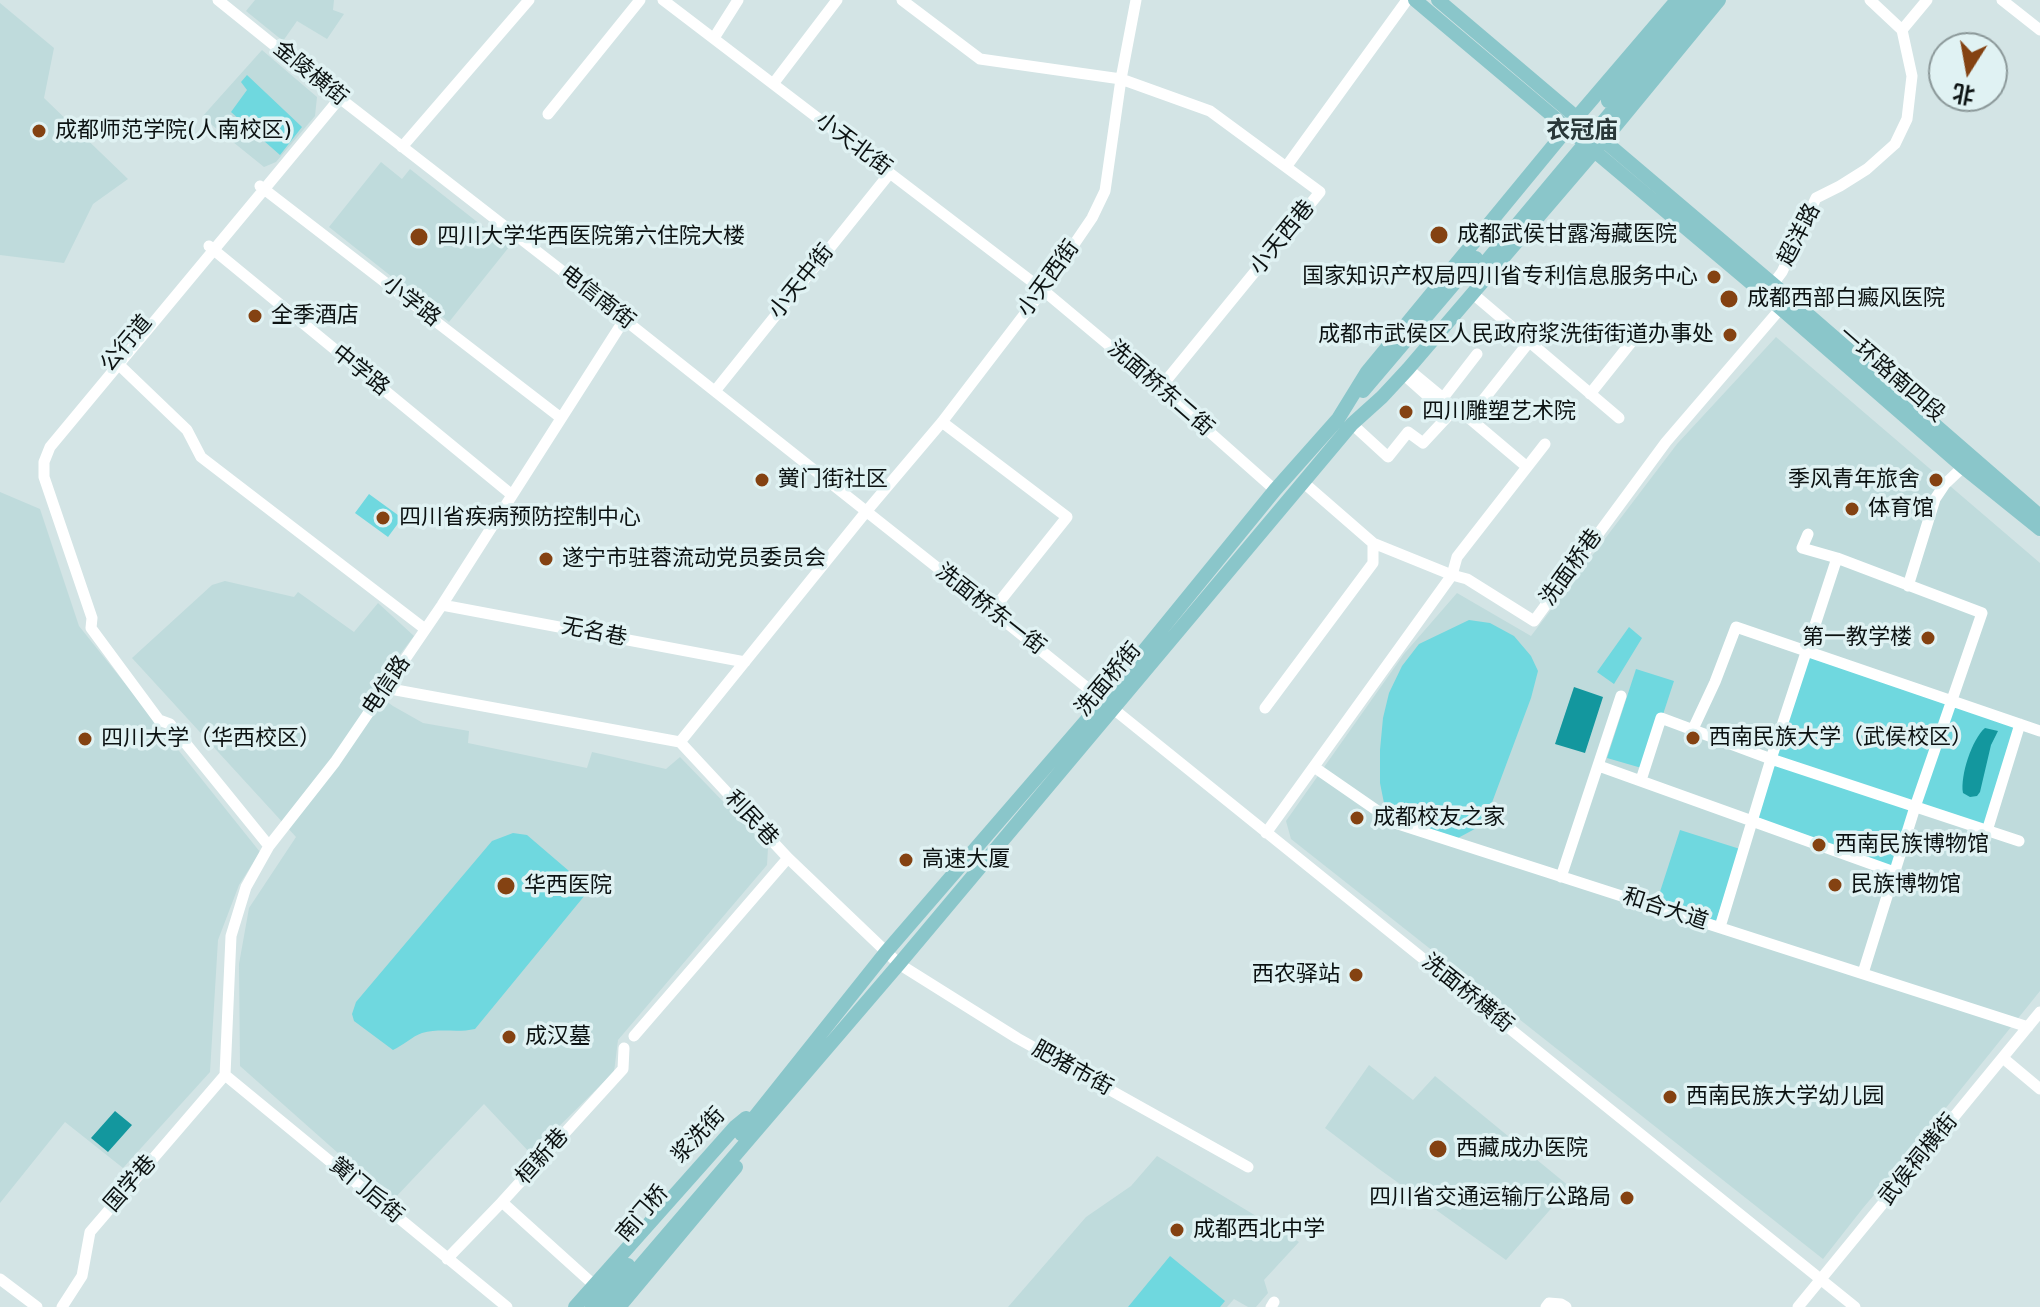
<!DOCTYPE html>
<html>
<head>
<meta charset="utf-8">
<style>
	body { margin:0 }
	#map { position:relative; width:2040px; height:1307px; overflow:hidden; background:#d3e4e5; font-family:"DejaVu Sans","Noto Sans SC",sans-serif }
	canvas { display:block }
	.north { position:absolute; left:1928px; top:32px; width:80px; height:80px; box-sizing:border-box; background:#e0f2f3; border:2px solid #8b9899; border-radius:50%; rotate:191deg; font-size:22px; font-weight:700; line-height:32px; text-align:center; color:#0c1212 }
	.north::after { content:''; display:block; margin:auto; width:28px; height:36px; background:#844212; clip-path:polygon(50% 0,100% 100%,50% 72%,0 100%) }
</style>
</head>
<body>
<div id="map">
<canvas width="2040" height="1307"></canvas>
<div class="north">北</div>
</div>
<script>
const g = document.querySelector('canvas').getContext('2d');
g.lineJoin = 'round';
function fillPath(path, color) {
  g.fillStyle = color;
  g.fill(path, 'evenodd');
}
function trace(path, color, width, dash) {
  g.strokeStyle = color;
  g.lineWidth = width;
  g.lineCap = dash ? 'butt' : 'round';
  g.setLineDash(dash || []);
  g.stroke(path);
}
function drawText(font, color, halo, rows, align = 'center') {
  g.font = font + ' "DejaVu Sans","Noto Sans SC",sans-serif';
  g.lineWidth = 7;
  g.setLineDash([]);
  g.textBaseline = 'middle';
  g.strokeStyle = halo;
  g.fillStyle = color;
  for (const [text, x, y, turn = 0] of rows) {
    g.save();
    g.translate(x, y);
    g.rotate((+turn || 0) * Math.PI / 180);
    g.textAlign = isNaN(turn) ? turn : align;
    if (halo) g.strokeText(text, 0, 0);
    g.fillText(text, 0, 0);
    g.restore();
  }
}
fillPath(new Path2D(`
	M255,0h79l-1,10 11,4 -17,25 -30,-18 -14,20 -37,-30z
	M0,3l54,45 -10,50 84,81 -35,25 -29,59 -64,-8z
	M262,50l55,47 -2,19 -39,46 -12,5 -62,-50z
	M381,162l21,17 8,-10 99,78 -60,75 -120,-95z
	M1776,337l264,226v428l-128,159 -49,58 -40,51 -532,-420 -5,-18 118,-167 53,-61 74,43 146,-192z
	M0,492l40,17 39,117 181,226 -21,33 -21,55 -8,132 -87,96 -58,-46 -65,81z
	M225,581l69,16 4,-5 56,40 24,-29 36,33 -42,55 21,15 30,17 46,8 -1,12 119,25 5,-16 74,17 14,-12 88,91 -1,17 -149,175 -4,32 -83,82 -47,-50 -92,97 -152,-135 -1,-102 10,-56 47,-71 -164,-179 80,-73z
	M1369,1065l44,35 22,-24 135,111 -64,73 -127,-91 -54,-41z
	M1157,1156l142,86 -35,38 4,13 -12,14h-8l-14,-8 -7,8h-219l78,-90 45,-31z`), '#bfdbdc');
fillPath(new Path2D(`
	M247,75l55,52 -22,28 -49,-43 16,-22 -6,-8z
	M369,494l33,24 -14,19 -33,-24z
	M1469,620l21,3 24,13 17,20 7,15 -7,27 -47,126 -26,14 -55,-17 -19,-18 -4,-20v-33l3,-32 6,-25 13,-27 17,-22z
	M1629,627l13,11 -28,46 -17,-12z
	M1808,651l212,73 -33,107 -72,-24 -21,65 -142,-52z
	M1636,669l38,12 -29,88 -38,-11z
	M1680,830l60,19 -24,72 -59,-20z
	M513,833l14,2 63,54 -115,140c-17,4 -36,-1 -53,4 -9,3 -20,13 -29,17l-39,-29 -2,-7 4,-12 136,-161z
	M1170,1256l55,45 -5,6h-92z`), '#6fd8df');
fillPath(new Path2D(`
	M1574,687l29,10 -18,56 -30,-9z
	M1985,728l13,3 -7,14 -11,47 -3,4 -7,1 -7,-4c-3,-17 9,-54 22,-65z
	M115,1111l17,14 -24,27 -17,-14z`), '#13979e');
trace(new Path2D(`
	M218,0l119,96 269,209 386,306 863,696
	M663,0l380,290 117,98 115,102
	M902,0l78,59 141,20 89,32 110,81 -160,196
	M1136,0l-15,79 -16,112 -13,27 -49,72 -101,132 -77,91 -185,229 108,116 111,106 118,74 231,129
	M2002,0l38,30
	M1902,30l25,-30
	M714,38l24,-38
	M773,84l64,-84
	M548,114l92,-114
	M402,147l127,-147
	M1286,167l121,-167
	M260,186l301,232
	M209,246l303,249
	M1773,284l9,-12 34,-74 24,-12 27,-17 28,-25 12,-25 5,-43 -10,-46 -32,-30
	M1472,293l147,125
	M114,360l73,70 14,27 224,172
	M1408,369l35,29 34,-44
	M715,391l175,-218
	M1590,394l51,-64
	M942,422l125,95 -75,94
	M1352,424l36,33 20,-25 15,11 26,-28 -46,-41
	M1527,467l-58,-49 60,-76
	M1304,483l69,60 79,32 15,4 67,42 132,-179 115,-134
	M1808,534l-6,14 35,10 145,55 -67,194 -52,166
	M1908,586l27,-87 10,-15 18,-17
	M442,605l303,57
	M385,688l295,54
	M1265,708l108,-145v-20
	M1693,729l22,-47 21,-55 304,104
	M1599,766l295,106
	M1314,767l81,56 633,204
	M1641,780l20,-62 110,41 248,82
	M1987,831l33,-107
	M1266,833l186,-258 5,-18 88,-113
	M269,846l-99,-122 -11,-4 -68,-92 1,-10 -48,-141v-15l6,-15 290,-349
	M1561,877l60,-181
	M1720,927l51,-168 66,-201
	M634,1036l154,-178
	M2003,1058l37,31
	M225,1075l6,-139 15,-49 23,-41 66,-84 107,-157 182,-285
	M225,1075l282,232
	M502,1202l92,83
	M447,1259l55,-57 121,-133 1,-21
	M0,1279l37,28
	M62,1307l20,-31 8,-44 135,-157
	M1271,1307l3,-5
	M1546,1307l3,-4 12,1 5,3
	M1798,1307l242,-295`), '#fff', 11);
trace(new Path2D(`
	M1415,0l349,294 199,173 77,62
	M1438,0l335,284 267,232
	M1608,101l84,-101
	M1474,276l231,-276
	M1363,391l113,-133
	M741,1134l145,-182 217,-251 172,-211 63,-71 29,-47 210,-255 100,-117
	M575,1307l160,-180 11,-9
	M592,1307l36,-42
	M605,1307l294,-343 453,-540 30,-27 26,-28 196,-229 115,-140
	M619,1307l117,-140`), '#8ac6ca', 14);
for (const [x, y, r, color] of [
	[39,131,8,"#844212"],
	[1439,235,10,"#844212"],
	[419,237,10,"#844212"],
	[1714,277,8,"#844212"],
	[1729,299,10,"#844212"],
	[255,316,8,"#844212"],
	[1730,335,8,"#844212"],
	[1406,412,8,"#844212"],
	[762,480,8,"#844212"],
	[1936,480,8,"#844212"],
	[1852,509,8,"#844212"],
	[383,518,8,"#844212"],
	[546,559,8,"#844212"],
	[1928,638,8,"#844212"],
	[1693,738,8,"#844212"],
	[85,739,8,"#844212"],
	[1357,818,8,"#844212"],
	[1819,845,8,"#844212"],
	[906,860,8,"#844212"],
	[1835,885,8,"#844212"],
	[506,886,10,"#844212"],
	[1356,975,8,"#844212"],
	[509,1037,8,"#844212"],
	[1670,1097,8,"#844212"],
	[1438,1149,10,"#844212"],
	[1627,1198,8,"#844212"],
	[1177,1230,8,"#844212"]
]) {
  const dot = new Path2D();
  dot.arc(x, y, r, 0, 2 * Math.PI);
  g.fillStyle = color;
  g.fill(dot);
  trace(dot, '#e0f2f3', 3);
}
drawText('22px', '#0c1212', '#e0f2f3', [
	["金陵横街",310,74,39],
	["小天北街",853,145,37],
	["超洋路",1800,235,-63],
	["小天西巷",1283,238,-51],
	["小天西街",1049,279,-54],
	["小天中街",802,282,-51],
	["电信南街",597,298,38],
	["小学路",411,302,38],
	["公行道",127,344,-50],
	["中学路",360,371,39],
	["一环路南四段",1891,375,41],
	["洗面桥东二街",1160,389,41],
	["洗面桥巷",1572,568,-54],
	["洗面桥东一街",990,610,38],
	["无名巷",594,633,11],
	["洗面桥街",1109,680,-50],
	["电信路",387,686,-56],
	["利民巷",751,819,47],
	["和合大道",1665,910,18],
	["洗面桥横街",1467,994,39],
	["肥猪市街",1072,1069,29],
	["浆洗街",699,1136,-47],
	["桓新巷",543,1157,-48],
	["武侯祠横街",1919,1160,-51],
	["国学巷",131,1184,-49],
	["黉门后街",366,1191,40],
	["南门桥",643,1214,-49]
]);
drawText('22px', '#0c1212', '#e0f2f3', [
	["成都师范学院(人南校区)",55,131],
	["成都武侯甘露海藏医院",1457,235],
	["四川大学华西医院第六住院大楼",437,237],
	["国家知识产权局四川省专利信息服务中心",1698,277,"right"],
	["成都西部白癜风医院",1747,299],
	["全季酒店",271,316],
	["成都市武侯区人民政府浆洗街街道办事处",1714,335,"right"],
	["四川雕塑艺术院",1422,412],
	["黉门街社区",778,480],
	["季风青年旅舍",1920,480,"right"],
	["体育馆",1868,509],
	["四川省疾病预防控制中心",399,518],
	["遂宁市驻蓉流动党员委员会",562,559],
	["第一教学楼",1912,638,"right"],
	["西南民族大学（武侯校区）",1709,738],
	["四川大学（华西校区）",101,739],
	["成都校友之家",1373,818],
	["西南民族博物馆",1835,845],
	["高速大厦",922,860],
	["民族博物馆",1851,885],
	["华西医院",524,886],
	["西农驿站",1340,975,"right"],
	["成汉墓",525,1037],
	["西南民族大学幼儿园",1686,1097],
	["西藏成办医院",1456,1149],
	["四川省交通运输厅公路局",1611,1198,"right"],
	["成都西北中学",1193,1230]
], 'left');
drawText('bold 24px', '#2a3839', '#e0f2f3', [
	["衣冠庙",1582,132]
]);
</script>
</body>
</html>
